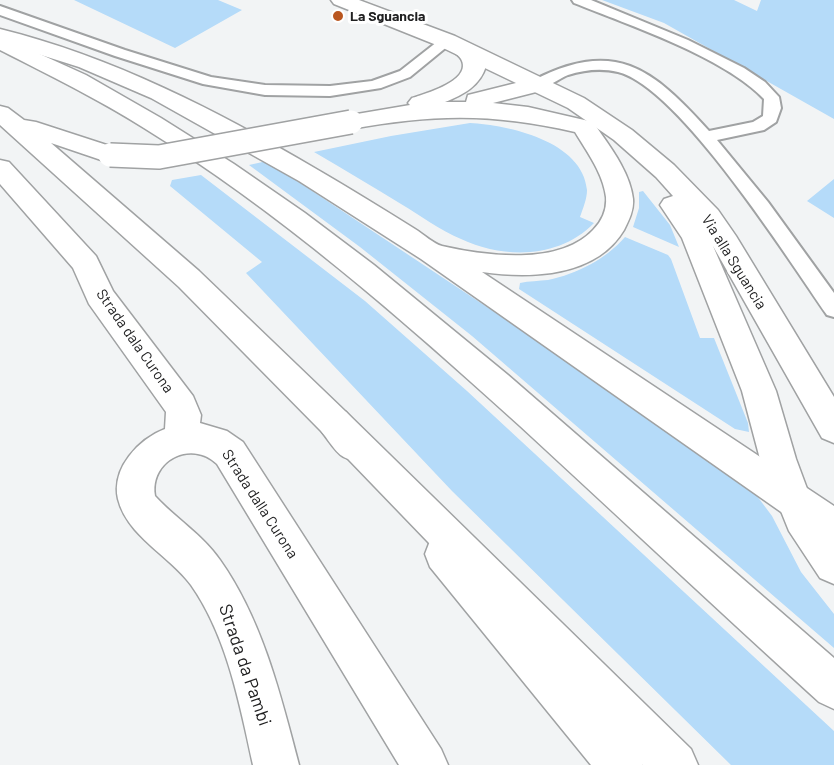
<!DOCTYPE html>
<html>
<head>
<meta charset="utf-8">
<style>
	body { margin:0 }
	canvas { display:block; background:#f2f4f5 }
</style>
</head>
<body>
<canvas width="834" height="765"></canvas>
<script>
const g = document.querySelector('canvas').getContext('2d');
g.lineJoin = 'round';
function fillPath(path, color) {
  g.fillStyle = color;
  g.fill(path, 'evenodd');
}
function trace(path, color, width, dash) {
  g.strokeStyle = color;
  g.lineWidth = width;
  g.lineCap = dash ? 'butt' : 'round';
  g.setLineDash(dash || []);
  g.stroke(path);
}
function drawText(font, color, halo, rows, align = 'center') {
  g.font = font + ' Barlow,sans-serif';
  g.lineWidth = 6;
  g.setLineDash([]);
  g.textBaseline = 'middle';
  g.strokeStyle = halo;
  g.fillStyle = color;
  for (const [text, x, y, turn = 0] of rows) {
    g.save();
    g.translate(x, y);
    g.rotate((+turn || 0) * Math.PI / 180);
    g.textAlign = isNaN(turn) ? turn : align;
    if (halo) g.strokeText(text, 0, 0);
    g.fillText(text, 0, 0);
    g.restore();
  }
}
fillPath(new Path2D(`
	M74,0h144l24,10 -67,38z
	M602,0h132l23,11 4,-11h73v119l-170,-96z
	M470,123c38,2 113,18 117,67 0,9 -4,18 -7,27l14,6c-35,36 -90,36 -133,16 -21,-9 -40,-23 -60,-35 -29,-18 -58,-35 -87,-52l77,-16z
	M267,161l229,152 258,179 18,24 29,56 33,42v34l-362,-312 -112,-89 -111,-82z
	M201,175l164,126 102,90 367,340v34h-103l-279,-274 -206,-218 16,-11 -92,-76 2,-6z
	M834,179v39l-27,-17z
	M643,191l27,34 9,22 -46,-20 6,-19v-16z
	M625,237l43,18 3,4 29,79h14l34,85 1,9 -14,-3 -216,-140 1,-6c9,-2 19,-2 28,-3 29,-6 58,-21 77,-43z`), '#b5dbf9');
const lane = new Path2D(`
	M572,0h19l97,40 56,28 21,14 14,15 2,11 -5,14 -12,8 -47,10 51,62 66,91v24l-7,-2c-39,-56 -148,-228 -209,-243 -17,-4 -34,-2 -50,3 -12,5 -25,17 -38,13l-2,-3 2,-3c85,-45 122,-14 179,49l44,-9 10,-6 1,-17c-40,-42 -135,-74 -190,-96z
	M0,6l125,44 86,27 54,8 65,1 42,-5 28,-10 42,-33 5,-1 7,4 -44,36 -29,11 -51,8 -65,-1 -62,-11 -88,-28 -115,-41z`);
const street = new Path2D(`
	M0,160l9,2 87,94 17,35 80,105 8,19 -1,8 27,8 16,11 198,307 7,16h-49l-182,-301c-26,-25 -68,-3 -62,32 20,22 48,39 65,64 42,59 61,136 79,205h-46c-13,-60 -26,-129 -62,-180 -21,-29 -64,-49 -73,-86 -7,-31 21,-60 47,-70l1,-17 -77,-108 -16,-36 -73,-84z`);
const secondary = new Path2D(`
	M331,0h28l96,36 129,62 48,32 42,35 44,45 18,26 98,161v46l-12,-5 -109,-192 63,145 20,68 13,35 25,38v52l-14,-6 -31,-47 -29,-72 -18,-68 -60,-153 -22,-33 4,-6 9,-3 -17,-19 -42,-37 -46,-32 -129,-62 -105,-42z`);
const primary = new Path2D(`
	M0,29c113,28 218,82 318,141 33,19 65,39 97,59 8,5 19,15 27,17 44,10 117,20 151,-16 9,-9 14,-20 13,-33 -3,-24 -19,-45 -31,-65 -82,-19 -142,-18 -224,-3l-9,-2 -3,-5 3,-5 9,-2 59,-10 -2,-2 4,-5c13,-4 58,-17 50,-37 -2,-6 -9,-8 -13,-14l3,-5 8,-2 17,9 9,17c-6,20 -23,29 -41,36h21l2,-7 68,-17 8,2 3,5 -3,5 -51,13 35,4 65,15c15,22 37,49 40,77 1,11 -4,21 -9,31 -28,47 -93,49 -142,42l352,234v39l-13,-5 -400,-281 -122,-78 -148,-83 -72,-31 -79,-25z
	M0,106l8,2 16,12 12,2 83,27 4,6 -4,6 -9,2 -59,-20 148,128 147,141 20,23 6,11 -6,11c-24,9 -30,-7 -44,-25l-143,-145 -179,-162z
	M444,535l14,6 178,208 7,16h-52l-161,-198 -5,-13 5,-13z`);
const highway = new Path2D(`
	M0,36l86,39 75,43 73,46 71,49 69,52 134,110 326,283v51l-15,-7c-100,-91 -199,-184 -299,-276 -118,-107 -240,-214 -376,-298 -46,-29 -95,-53 -144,-78z
	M334,407l12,5 345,337 7,16h-55l-321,-333 -5,-10 5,-10z`);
trace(lane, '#a0a2a3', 4);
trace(street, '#a0a2a3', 3);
trace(secondary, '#a0a2a3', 3);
trace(primary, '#a0a2a3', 3);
trace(highway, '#a0a2a3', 3);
fillPath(lane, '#fff');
fillPath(street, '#fff');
fillPath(secondary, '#fff');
fillPath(primary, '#fff');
fillPath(highway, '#fff');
const primaryBridge = new Path2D(`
	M110,155l49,2 192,-35`);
trace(primaryBridge, '#a0a2a3', 26, []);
trace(primaryBridge, '#fff', 23);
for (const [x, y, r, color] of [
	[338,16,6,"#b9561f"]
]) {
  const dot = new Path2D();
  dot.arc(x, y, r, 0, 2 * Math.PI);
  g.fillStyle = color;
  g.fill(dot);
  trace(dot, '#fff', 2);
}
drawText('bold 14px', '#202021', '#fff', [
	["La Sguancia",350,16]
], 'left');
drawText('15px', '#202021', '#fff', [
	["Via alla Sguancia",734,262,58],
	["Strada dala Curona",135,341,55],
	["Strada dalla Curona",260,504,57]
]);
drawText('18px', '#202021', '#fff', [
	["Strada da Pambi",245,665,71]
]);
</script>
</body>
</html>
